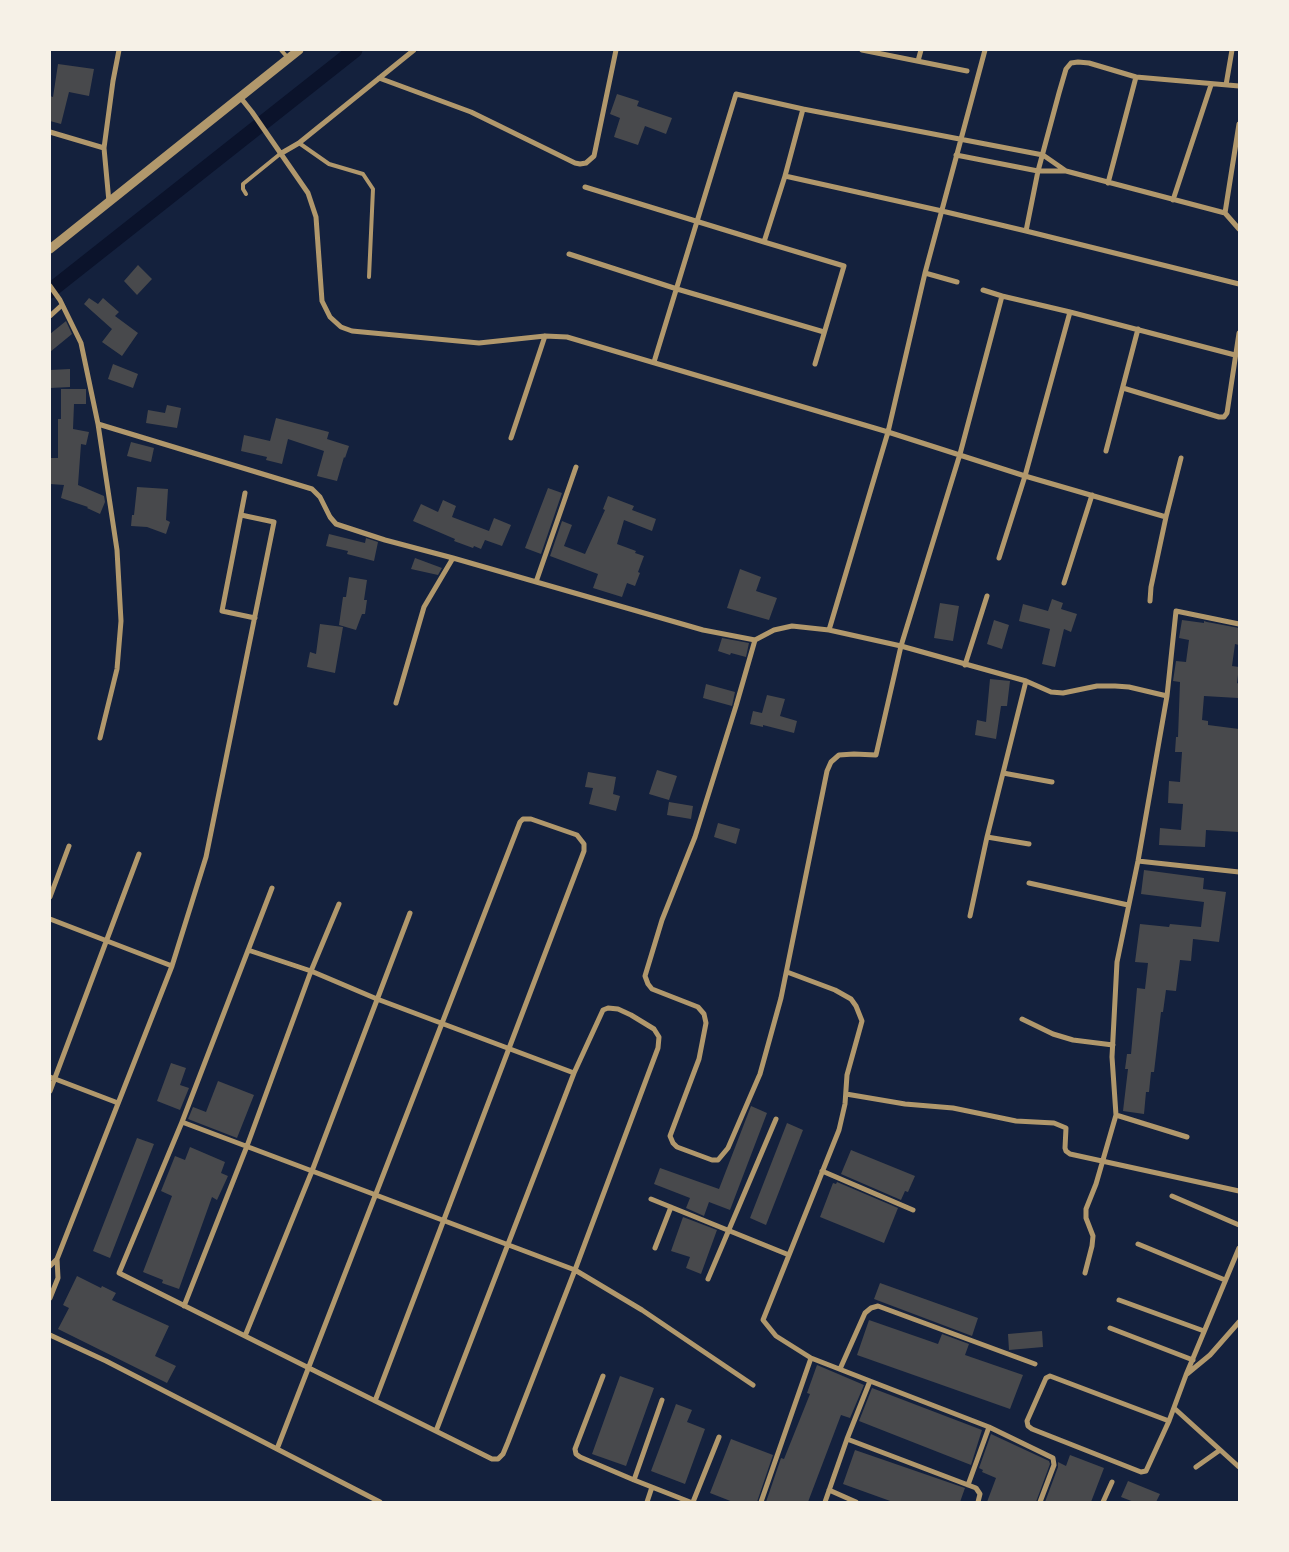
<!DOCTYPE html>
<style>
body{margin:0}
#map{position:relative;width:1289px;height:1552px;overflow:hidden;background:#14213d;font-family:"Fira Sans Condensed",sans-serif}
canvas{display:block}
.frame{position:absolute;inset:0;border:51px solid #f6f1e7;pointer-events:none}
</style>
<div id="map">
<canvas width="1289" height="1552"></canvas>
<div class="frame"></div>
</div>
<script>
const c = document.querySelector('canvas').getContext('2d');
c.lineJoin = 'round';
const shape = rows => new Path2D(rows.map(r => 'M' + r).join(''));
function strokePath(path, color, width, dash) { c.strokeStyle = color; c.lineWidth = width; c.lineCap = dash ? 'butt' : 'round'; c.setLineDash(dash || []); c.stroke(path); }
function paint(path, color) { c.fillStyle = color; c.fill(path, 'evenodd'); }
strokePath(shape([
 [50,291,355,50]
]), '#0b132b', 15);
paint(shape([
 [58,64,94,69,89,96,69,92,61,124,50,121,50,96,53,97],
 [617,94,639,101,637,106,672,118,666,134,645,126,638,145,614,137,620,118,610,114],
 [138,265,152,279,137,295,124,281],
 [89,298,98,304,103,298,119,312,115,316,138,333,122,356,102,342,112,329,84,304],
 [66,321,72,334,50,352,50,334],
 [113,364,138,374,133,388,108,379],
 [70,369,70,387,50,388,50,370],
 [61,389,86,389,86,404,74,404,73,429,89,432,86,445,81,444,78,485,104,496,105,502,100,514,87,508,88,507,61,498,64,485,50,484,50,458,58,458,58,419,61,419],
 [167,405,181,408,177,428,146,423,148,410,165,413],
 [276,418,329,432,327,439,349,446,345,458,344,457,337,481,317,476,324,451,288,439,282,464,266,460,267,457,241,451,244,435,270,441],
 [131,442,154,448,151,462,127,456],
 [137,487,168,489,166,520,170,522,166,534,147,527,131,526,132,515,134,515],
 [548,488,562,493,541,554,525,548],
 [608,496,634,506,632,510,656,519,652,531,624,520,617,544,636,551,635,553,644,556,638,572,640,573,635,586,627,583,622,597,593,588,598,574,550,556,562,521,572,525,564,546,585,554,605,510,603,509],
 [443,500,456,506,452,517,489,531,494,518,511,525,502,546,485,540,481,549,474,546,473,548,454,541,455,539,413,521,421,504,438,512],
 [329,534,365,543,366,538,378,542,374,561,347,554,348,551,326,546],
 [415,558,442,568,438,575,411,569],
 [740,569,761,577,756,591,777,598,769,620,727,608],
 [349,577,367,580,364,600,367,600,365,614,362,614,356,630,339,625,343,597,346,597],
 [1052,599,1063,603,1061,609,1077,614,1071,632,1064,629,1055,667,1042,664,1050,629,1019,621,1023,604,1048,611],
 [940,603,959,606,953,641,934,638],
 [994,620,1009,625,1002,649,987,644],
 [1182,620,1204,623,1204,621,1207,622,1239,628,1239,645,1235,644,1232,666,1239,667,1237,683,1239,684,1238,698,1204,696,1202,720,1208,721,1208,725,1239,729,1239,832,1206,830,1205,847,1159,845,1160,828,1181,830,1183,804,1168,803,1169,781,1180,782,1182,752,1175,752,1176,737,1178,737,1180,682,1173,681,1176,661,1186,662,1189,640,1179,638],
 [320,624,343,627,335,673,307,667,310,652,316,654],
 [722,638,749,643,746,657,731,653,730,655,718,651],
 [990,679,1010,681,1007,706,1001,706,996,739,975,735,977,720,986,722],
 [706,684,735,692,732,706,703,698],
 [767,695,785,699,780,716,797,721,794,733,763,725,763,727,750,724,753,711,762,713],
 [657,770,677,776,669,800,649,794],
 [588,772,616,777,613,794,620,796,616,811,589,804,593,788,585,787],
 [669,802,693,806,691,819,667,815],
 [718,823,740,829,736,844,714,837],
 [1144,870,1204,878,1203,889,1226,892,1219,942,1193,939,1191,961,1180,960,1176,991,1166,990,1163,1012,1161,1012,1154,1072,1151,1072,1149,1092,1146,1092,1144,1114,1123,1111,1128,1069,1125,1069,1127,1054,1131,1054,1137,988,1145,989,1148,963,1135,962,1140,924,1169,927,1170,924,1201,927,1204,902,1141,894],
 [171,1063,186,1068,180,1085,189,1088,180,1110,157,1101],
 [218,1081,254,1095,237,1138,188,1119,193,1107,206,1112],
 [751,1106,767,1113,730,1210,709,1202,704,1216,686,1208,690,1198,654,1184,660,1168,719,1189],
 [787,1123,803,1130,766,1225,750,1218],
 [137,1138,154,1144,110,1258,93,1251],
 [190,1147,225,1162,221,1173,228,1176,217,1200,212,1197,179,1289,162,1283,163,1280,143,1272,172,1196,161,1191,175,1156,185,1160],
 [851,1150,915,1176,908,1192,905,1191,901,1200,841,1174],
 [837,1182,898,1208,884,1243,820,1217,833,1183,836,1184],
 [683,1217,717,1230,701,1274,686,1268,690,1257,671,1251],
 [77,1276,101,1288,102,1286,116,1293,112,1300,169,1326,155,1356,176,1366,167,1383,58,1329,69,1308,63,1305],
 [880,1283,978,1318,972,1336,874,1299],
 [869,1320,938,1344,942,1334,969,1344,965,1355,1023,1375,1010,1409,857,1355],
 [1042,1331,1043,1347,1009,1350,1008,1334],
 [817,1365,864,1385,850,1418,841,1415,808,1502,766,1502,781,1458,784,1459,810,1394,807,1393],
 [620,1376,654,1388,626,1466,592,1454],
 [872,1388,982,1430,971,1465,859,1421],
 [676,1404,692,1410,687,1422,705,1429,685,1484,651,1471],
 [991,1434,1049,1461,1050,1464,1036,1502,987,1502,996,1478,982,1472,983,1470,979,1468],
 [731,1439,773,1455,757,1502,733,1502,710,1493],
 [855,1450,965,1488,960,1502,893,1502,843,1484],
 [1070,1455,1104,1468,1091,1502,1045,1502,1058,1467,1058,1462,1066,1466],
 [1128,1481,1160,1494,1156,1502,1134,1502,1121,1497]
]), '#48494c');
strokePath(shape([
 [281,50,288,58],
 [299,143,329,164,363,174,373,189,369,277],
 [246,194,243,189,243,184,280,154]
]), '#b1986c', 4);
strokePath(shape([
 [862,50,967,71],
 [918,61,921,50],
 [379,78,471,112,575,163,580,164,586,163,594,156,616,50],
 [1226,85,1232,50],
 [240,97,252,112,308,193,316,217,322,301,330,317,341,327,352,331,479,343,545,336,567,337,888,432,1025,476,1166,517,1151,587,1150,601],
 [803,109,1043,155,1066,171],
 [1239,124,1225,213,1239,229],
 [50,132,104,148],
 [280,154,299,143,414,50],
 [956,155,1038,171,1066,171,1225,213],
 [1108,183,1136,77],
 [585,187,764,242,785,176],
 [1173,200,1211,85],
 [109,202,104,148,113,81,119,50],
 [1026,231,1239,284],
 [764,242,844,266,815,364],
 [569,254,677,289,824,332],
 [925,273,957,282],
 [50,286,60,300,81,343,98,424,312,489,320,497,330,517,336,524,385,540,453,558,703,630,755,640,774,630,792,626,829,630,901,646,1026,681,1051,692,1063,693,1097,686,1115,686,1129,687,1167,696],
 [1070,312,1235,355],
 [50,316,62,305],
 [654,362,736,94,803,109,785,176,942,211,1026,231,1038,171,1059,93,1066,69,1071,63,1078,62,1089,63,1136,77,1239,86],
 [1123,388,1219,417,1224,417,1227,413,1239,333],
 [98,424,117,550,121,621,117,669,100,738],
 [511,438,545,336],
 [1106,451,1138,329],
 [245,493,222,611,255,618],
 [1166,517,1181,458],
 [999,558,1025,476,1070,312,1002,296],
 [536,582,576,467],
 [1064,583,1092,495],
 [829,630,888,432,925,273,985,50],
 [755,640,736,706,695,837,662,920,645,976,648,984,652,989,698,1007,704,1014,706,1023,699,1059,670,1136,673,1143,677,1147,712,1160,718,1160,728,1148,760,1074,781,998,827,771,831,762,839,755,854,754,876,755,901,646,960,454,1002,296,983,290],
 [965,665,987,596],
 [396,703,424,607,453,558],
 [1003,773,1052,782],
 [987,837,1029,844],
 [1138,861,1239,872],
 [1029,883,1128,905],
 [272,888,182,1122,119,1273,309,1368,492,1459,498,1459,503,1454,508,1442,575,1270,658,1048,659,1037,654,1029,631,1015,618,1009,608,1008,603,1010,574,1073,436,1431],
 [50,897,69,846],
 [970,916,987,837,1026,681],
 [50,919,172,966],
 [248,950,311,971,377,999,574,1073],
 [1022,1019,1053,1034,1073,1040,1113,1045],
 [50,1077,118,1103],
 [50,1091,139,854],
 [846,1094,905,1104,953,1108,1016,1121,1054,1123,1066,1128,1065,1148,1066,1151,1070,1154,1239,1191],
 [1116,1115,1187,1137],
 [182,1122,575,1270,642,1310,753,1385],
 [822,1171,913,1210],
 [1172,1196,1239,1225],
 [651,1199,789,1255],
 [1138,1244,1225,1280],
 [655,1248,671,1207],
 [50,1266,57,1259],
 [1085,1273,1092,1246,1093,1236,1086,1218,1086,1209,1096,1184,1116,1115,1112,1057,1117,962,1138,861,1167,696,1176,611,1239,624],
 [708,1279,776,1119],
 [50,1298,58,1278,57,1259,172,966,206,857,274,522,241,515],
 [1119,1300,1204,1331],
 [184,1306,247,1146,311,971,339,904],
 [1110,1328,1193,1360],
 [50,1335,106,1361,380,1502],
 [245,1336,312,1171,410,913],
 [811,1358,870,1381,847,1439,976,1488,980,1494,978,1502],
 [840,1369,865,1313,871,1308,878,1306,1035,1364],
 [1187,1374,1210,1355,1239,1322],
 [603,1376,575,1449,576,1454,580,1457,634,1480,690,1502],
 [870,1381,989,1427,1053,1458,1054,1465,1040,1502],
 [1174,1408,1239,1467],
 [1169,1421,1050,1376,1046,1378,1027,1421,1028,1426,1032,1429,1141,1472,1146,1471,1169,1421,1186,1375,1239,1248],
 [277,1449,520,822,523,819,531,819,577,835,584,844,584,851,375,1401],
 [1196,1467,1220,1450],
 [634,1480,662,1400],
 [968,1485,989,1427],
 [829,1490,856,1502],
 [647,1502,652,1487],
 [693,1502,719,1437],
 [761,1502,811,1358,776,1336,763,1320,839,1130,845,1104,847,1075,862,1021,856,1006,851,999,835,990,787,972],
 [825,1502,847,1439],
 [1103,1502,1112,1482]
]), '#b1986c', 5);
strokePath(shape([
 [50,249,299,50]
]), '#b1986c', 9);
</script>
